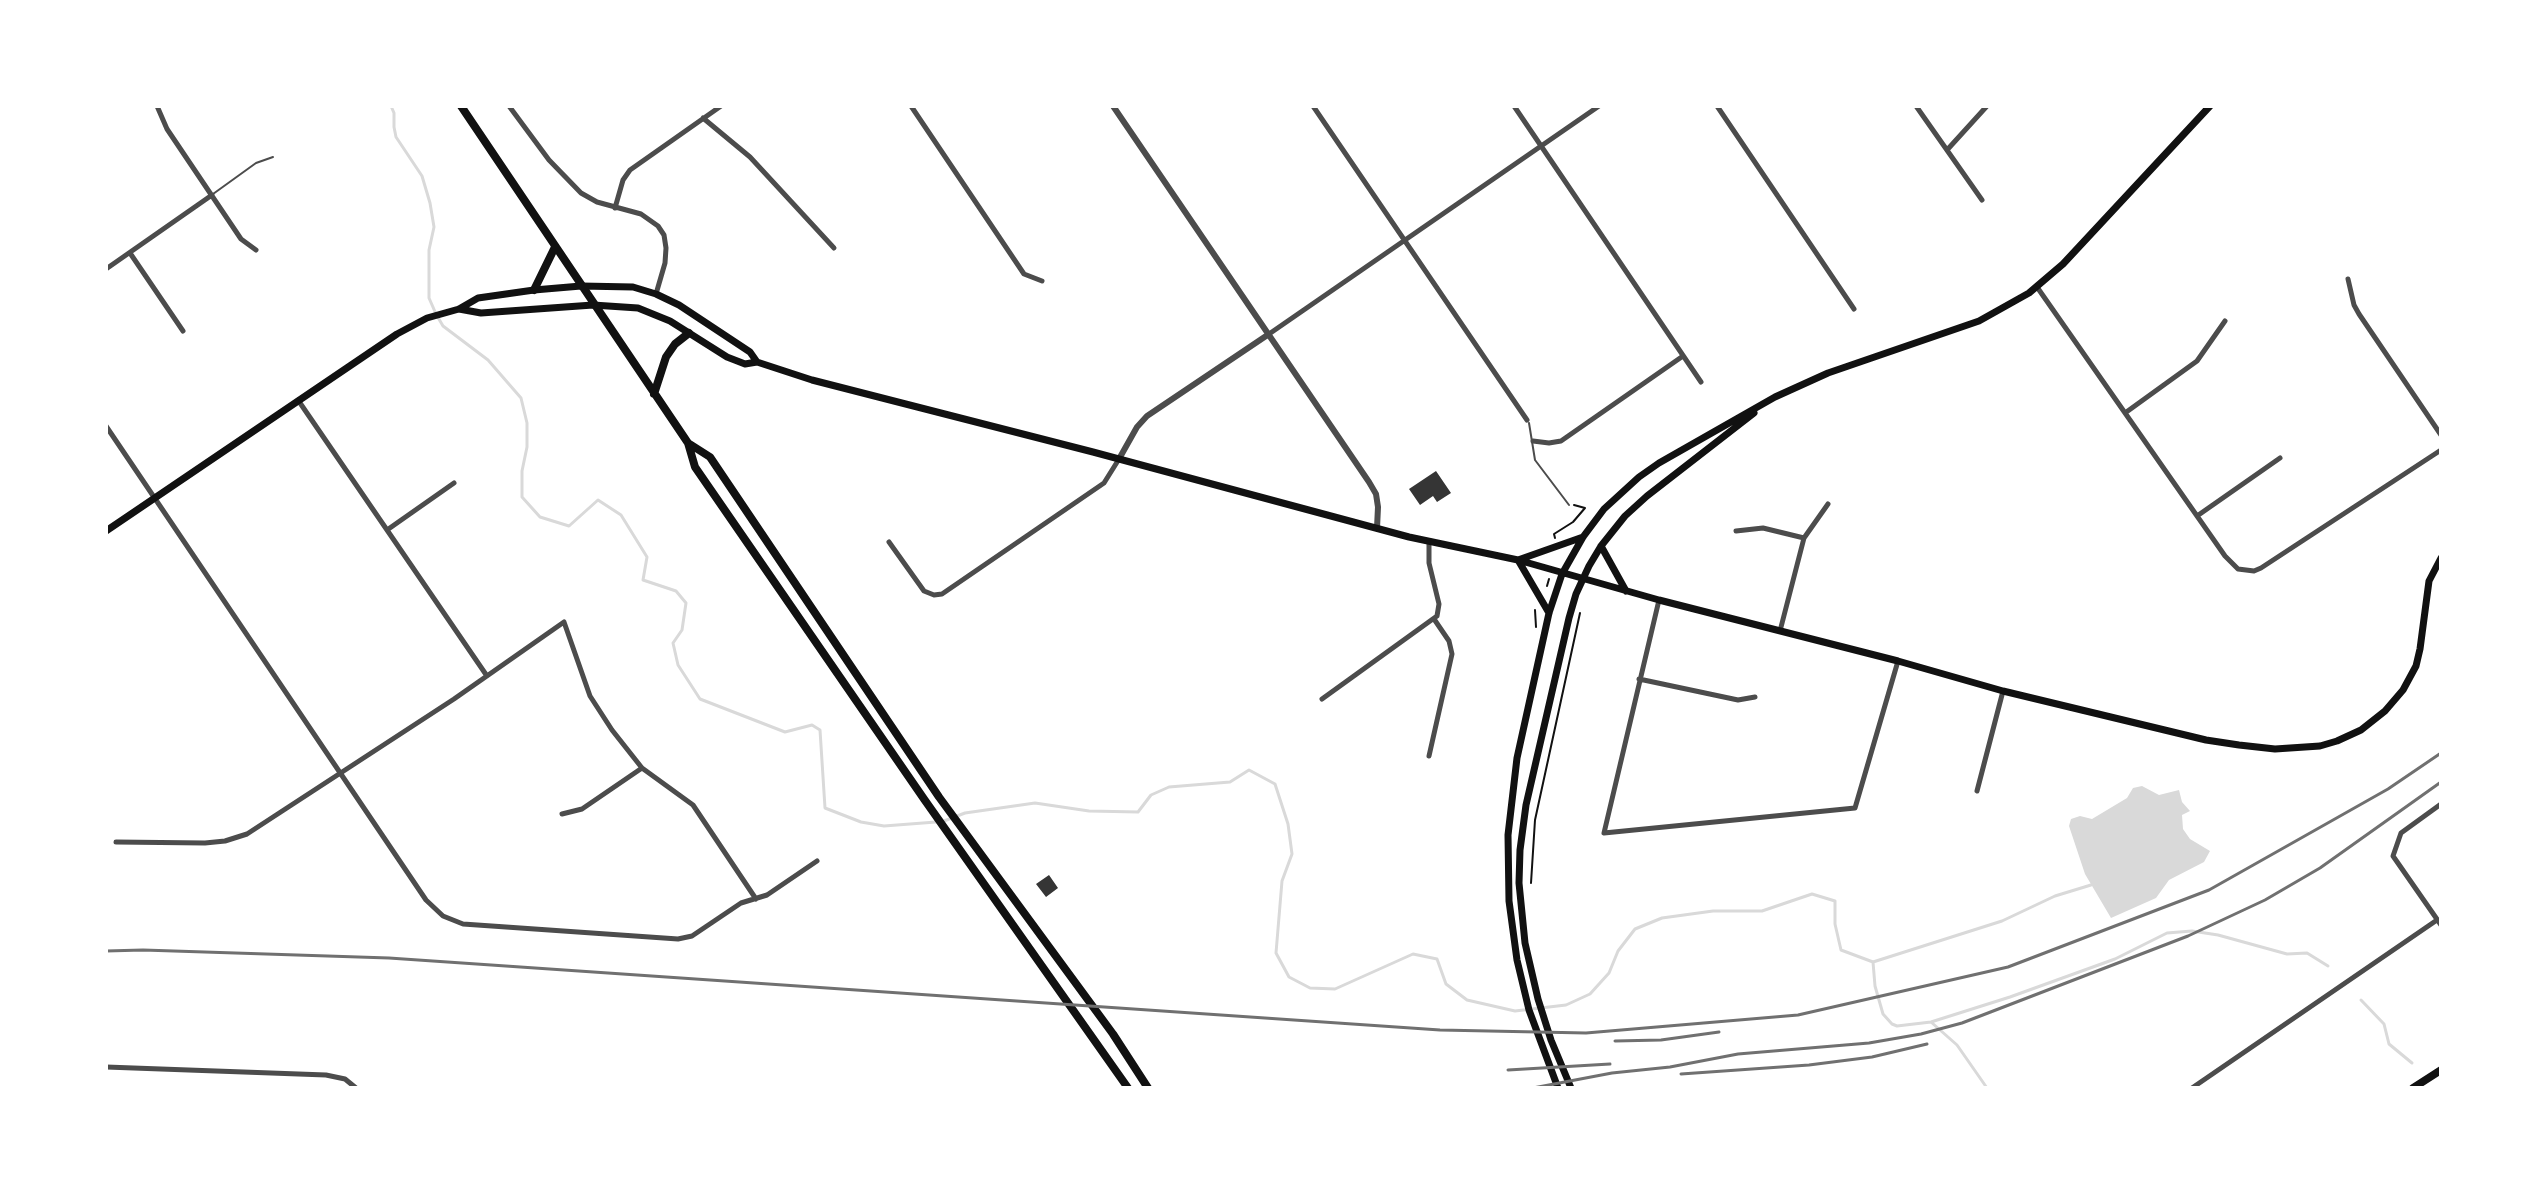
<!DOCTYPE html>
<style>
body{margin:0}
#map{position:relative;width:2547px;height:1194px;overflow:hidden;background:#fff;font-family:Mulish,sans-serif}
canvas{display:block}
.frame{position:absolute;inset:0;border:108px solid #fff;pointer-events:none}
</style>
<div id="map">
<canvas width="2547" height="1194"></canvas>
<div class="frame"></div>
</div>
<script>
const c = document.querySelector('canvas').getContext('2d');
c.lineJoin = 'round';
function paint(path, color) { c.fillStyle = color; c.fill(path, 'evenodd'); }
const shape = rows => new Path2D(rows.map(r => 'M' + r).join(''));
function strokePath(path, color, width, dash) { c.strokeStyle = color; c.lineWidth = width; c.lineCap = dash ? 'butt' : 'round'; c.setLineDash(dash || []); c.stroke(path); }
paint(shape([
 [2142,786,2159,795,2179,790,2182,802,2190,811,2182,815,2183,829,2190,839,2210,851,2204,862,2169,880,2156,898,2111,918,2085,874,2069,826,2071,819,2080,816,2092,819,2127,798,2133,788]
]), '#d9d9d9');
strokePath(shape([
 [391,106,394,113,394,127,396,137,422,176,430,203,434,227,429,250,429,298,436,314,443,326,488,360,521,398,527,423,527,447,522,471,522,497,540,517,569,526,598,500,621,515,647,557,643,580,676,591,686,603,682,630,673,643,678,665,700,699,785,732,812,725,820,730,825,808,861,822,884,826,936,822],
 [944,821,965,813,1035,803,1089,811,1138,812,1151,795,1169,787,1230,782,1249,770,1275,784,1288,824,1292,854,1282,881,1276,953,1289,977,1310,988,1335,989,1413,954,1437,959,1446,984,1467,1000,1515,1011,1566,1005,1590,994,1609,973,1618,951,1635,929,1662,918,1713,911,1762,911,1812,894,1835,901,1835,924,1841,950,1873,962],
 [1873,962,1875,986,1883,1014,1892,1024,1897,1026,1931,1022,2010,997,2115,959,2167,933,2192,931,2218,935,2287,954,2307,953,2328,966],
 [1873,962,2002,921,2055,896,2091,885],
 [2361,1000,2384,1024,2389,1044,2412,1063],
 [1931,1022,1957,1045,1987,1088]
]), '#d9d9d9', 3);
paint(shape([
 [1436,471,1451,493,1437,502,1433,496,1420,505,1409,489],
 [1049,875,1058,888,1046,897,1036,884]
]), '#353535');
strokePath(shape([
 [1555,538,1554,534,1573,522,1585,508,1574,505],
 [1547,586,1549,579],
 [1535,610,1536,627],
 [1531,883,1535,820,1580,613]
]), '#111', 2);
strokePath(shape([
 [213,194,256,163,273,157],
 [1529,423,1535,460,1569,505]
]), '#4c4c4c', 2);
strokePath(shape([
 [157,106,167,129,241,239,256,250],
 [509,106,549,160,581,193,597,202,641,214,658,226,664,235,666,248,665,263,656,294],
 [911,106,1024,274,1042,281],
 [1313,106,1527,420],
 [1514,106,1701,382],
 [1717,106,1854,309],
 [1916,106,1982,200],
 [703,118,750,157,834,248],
 [1947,150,1987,106],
 [615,208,623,180,630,170,721,106],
 [130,253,183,331],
 [106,269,212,195],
 [2348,279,2354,305,2359,314,2441,435],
 [2037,287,2225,556,2238,569,2254,571,2261,568,2441,450],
 [1269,334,1599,106],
 [298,400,487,676],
 [2125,413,2197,361,2225,321],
 [106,426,426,900,443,916,463,924,678,939,692,936,741,903,767,895,817,861],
 [1533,441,1549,443,1561,441,1683,356],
 [2197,516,2280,458],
 [387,530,454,483],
 [1736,531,1763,528,1804,538],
 [889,542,924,591,934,595,942,594,1104,483,1119,459],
 [1659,600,1604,833,1855,808,1898,661],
 [1780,631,1804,538,1828,504],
 [1639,679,1738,700,1755,697],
 [1322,699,1437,616,1439,604,1429,563,1429,541],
 [1429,756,1452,654,1449,641,1434,619],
 [1977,791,2003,691],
 [2441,804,2401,833,2393,856,2441,925],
 [562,814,582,809,642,768],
 [116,842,205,843,225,841,247,834,454,699,564,622,590,696,612,730,642,768,693,805,756,899],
 [106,1067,326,1075,345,1079,356,1088],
 [2192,1088,2437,920]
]), '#4c4c4c', 5);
strokePath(shape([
 [1113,106,1369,482,1376,494,1378,507,1377,528],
 [1119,459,1137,427,1147,416,1269,334]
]), '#4c4c4c', 6);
strokePath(shape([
 [459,309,481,313,593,305,638,308,670,321,727,357,745,364,757,362,812,380,1093,452,1409,537,1518,560,1659,600,1898,661,2003,691,2206,740,2239,745,2275,749,2320,746,2337,741,2361,730,2385,711,2403,690,2416,666,2420,649,2429,581,2441,558],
 [106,531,397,334,427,318,459,309,478,298,534,290,581,286,633,287,656,294,679,305,750,352,757,362],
 [1601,546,1626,591],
 [1518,560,1583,537],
 [1518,560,1549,613],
 [1558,1088,1529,1010,1517,960,1509,901,1508,835,1517,758,1549,613,1562,574,1583,537,1604,509,1639,477,1659,463,1775,397,1828,373,1979,321,2029,293,2063,264,2210,106],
 [1571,1088,1551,1040,1538,999,1525,943,1519,883,1520,850,1526,805,1569,618,1576,594,1589,566,1601,546,1625,516,1647,496,1754,413]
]), '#111', 7);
strokePath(shape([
 [461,106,688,443,695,467,924,799,1128,1088],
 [534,290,555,247],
 [654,394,666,357,675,344,689,333],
 [688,443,710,457,939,797,1113,1034,1148,1088],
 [2413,1088,2441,1070]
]), '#111', 8);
strokePath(shape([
 [106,951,143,950,389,958,1440,1030,1586,1033,1798,1015,2008,967,2209,890,2388,789,2441,753],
 [1615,1041,1661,1040,1719,1032],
 [1508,1070,1610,1064],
 [1681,1074,1809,1065,1872,1057,1927,1044],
 [1533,1088,1612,1073,1670,1067,1738,1054,1869,1043,1921,1034,1962,1023,2188,936,2265,900,2320,868,2441,782]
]), '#707070', 3);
</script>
